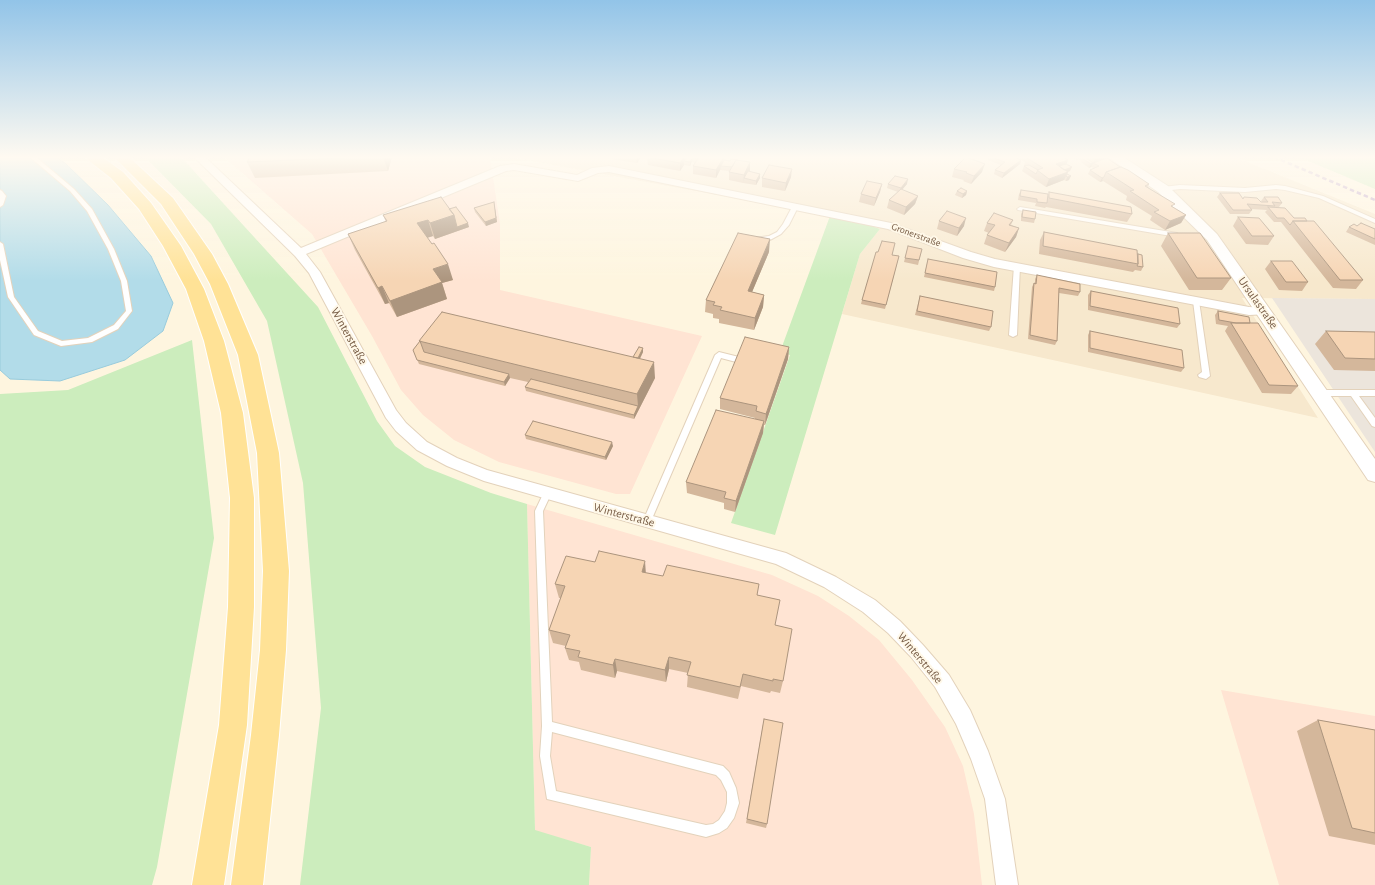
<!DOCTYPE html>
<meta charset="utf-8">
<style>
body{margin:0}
canvas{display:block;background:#fef5df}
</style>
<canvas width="1375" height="885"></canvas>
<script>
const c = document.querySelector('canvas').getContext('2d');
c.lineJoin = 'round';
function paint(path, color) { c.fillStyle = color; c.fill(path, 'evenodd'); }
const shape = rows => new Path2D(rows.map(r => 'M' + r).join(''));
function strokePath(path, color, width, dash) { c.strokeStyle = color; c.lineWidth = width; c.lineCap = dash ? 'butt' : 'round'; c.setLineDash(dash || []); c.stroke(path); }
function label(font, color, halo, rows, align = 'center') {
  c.font = font + ' "Alegreya Sans",sans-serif'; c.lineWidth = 4; c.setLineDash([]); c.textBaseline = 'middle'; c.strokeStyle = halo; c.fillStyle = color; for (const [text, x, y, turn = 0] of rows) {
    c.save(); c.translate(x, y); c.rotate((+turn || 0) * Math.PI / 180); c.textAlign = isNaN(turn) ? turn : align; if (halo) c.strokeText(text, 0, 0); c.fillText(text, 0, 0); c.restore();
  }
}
paint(shape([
 [511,157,1235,157,1375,214,1375,299,1242,298,1318,418,842,314,860,254,880,229,858,221]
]), '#f7e8cd');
paint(shape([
 [224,157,490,157,500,224,500,290,702,336,630,494,616,494,499,462,454,440,423,415,401,390,372,336,312,234],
 [527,504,772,575,818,596,849,616,879,640,912,680,945,727,963,766,974,814,982,885,589,885,591,847,535,831],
 [1221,690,1375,716,1375,885,1279,885]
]), '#ffe4d3');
paint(shape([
 [1272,298,1375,299,1375,452]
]), '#ece5dc');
paint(shape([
 [145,157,181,157,318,307,377,421,395,446,425,467,491,493,527,504,535,830,591,847,589,885,300,885,321,708,303,483,267,321,211,224],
 [1299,157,1375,157,1375,189],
 [830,216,858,221,880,229,860,254,775,535,731,523,790,355,780,352],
 [192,340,214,538,157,867,152,885,0,885,0,394,68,390]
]), '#ccedbd');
const water = shape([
 [0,157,56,157,65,163,108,205,151,256,173,303,163,331,125,360,60,381,10,379,0,370,0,157]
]);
paint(water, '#b2dce9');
strokePath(water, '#98cbdc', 1);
const service = shape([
 [30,157,36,157,74,189,92,209,114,249,127,281,132,311,118,329,92,342,61,346,34,335,8,297,0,260,0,242,3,244,14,297,38,331,62,341,88,338,114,325,126,311,121,281,108,249,87,211,70,191,30,157],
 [1180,185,1245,188,1276,185,1285,186,1323,196,1375,219,1375,223,1319,198,1285,190,1276,189,1245,192,1180,189,1163,191,1160,189,1163,187,1180,185],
 [0,190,2,191,6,196,3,205,0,207,0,190],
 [795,205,798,207,789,225,781,234,770,240,754,240,754,238,769,236,777,232,783,224,792,207,795,205],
 [1020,207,1177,233,1180,235,1177,237,1018,210,1017,209,1020,207],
 [1017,264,1020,266,1017,335,1013,337,1009,335,1014,266,1017,264],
 [1194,299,1198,299,1199,301,1210,376,1206,379,1199,377,1198,375,1202,372,1193,301,1194,299],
 [719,352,739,357,740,359,736,362,721,358,651,521,650,524,647,525,644,524,643,521,715,355,719,352],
 [1320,390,1375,390,1375,396,1359,396,1375,418,1375,427,1372,426,1351,396,1320,396,1316,393,1320,390],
 [547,491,550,492,551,494,543,511,552,722,723,766,729,772,736,788,739,803,734,818,727,828,719,833,706,837,547,799,540,756,542,726,535,511,544,492,547,491],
 [552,732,716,775,721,780,727,792,727,803,725,811,719,820,713,824,706,825,556,791,550,756,552,732]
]);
const minor = shape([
 [194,157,205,157,301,248,500,166,514,164,577,175,592,168,609,166,891,223,971,252,995,259,1249,307,1268,308,1269,311,1268,314,1249,315,994,267,963,258,888,229,609,172,598,173,578,181,514,170,506,171,306,254,320,272,396,410,406,423,427,442,457,458,487,470,786,553,836,577,875,600,900,621,923,645,949,675,970,710,988,751,1005,799,1018,885,996,885,985,799,971,759,956,724,935,687,911,657,888,633,863,612,824,587,776,564,484,481,447,466,417,450,396,431,386,418,309,273,295,256,194,157]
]);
const tertiary = shape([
 [1108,157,1123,157,1168,186,1217,234,1375,459,1375,482,1368,480,1207,240,1158,192,1108,157]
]);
const primary = shape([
 [86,157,102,157,123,172,151,203,181,246,204,289,224,341,243,413,254,498,254,607,247,725,224,885,192,885,219,725,228,607,230,498,221,413,204,341,186,289,163,246,139,209,111,178,88,160,86,157],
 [114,157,129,157,173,198,212,254,228,284,258,355,279,453,289,571,286,650,279,735,263,885,231,885,251,735,260,650,263,571,257,453,238,355,210,284,194,254,161,204,114,157]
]);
strokePath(service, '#e3d2bb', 2);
strokePath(minor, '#e3d2bb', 2);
strokePath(tertiary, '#e3d2bb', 2);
strokePath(primary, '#fff', 2);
paint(service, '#fff');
paint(minor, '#fff');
paint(tertiary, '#fff');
paint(primary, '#ffe296');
strokePath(shape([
 [1274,157,1375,200]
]), '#b99ec8', 2.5, [4.5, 3]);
paint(shape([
 [250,157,392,157,388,171,255,178,247,162],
 [611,157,641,157,637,163,612,159],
 [646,157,693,157,723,161,738,160,750,162,749,172,760,174,760,178,756,185,743,183,729,180,729,172,730,171,720,170,716,178,693,174,693,166,695,163,692,162,692,161,690,166,684,165,680,171,648,165,647,158,646,158],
 [989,157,1014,157,1017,158,1018,157,1063,157,1068,160,1066,164,1070,171,1068,172,1067,174,1069,180,1066,181,1064,180,1046,187,1022,171,1024,166,1025,162,1021,160,1020,164,1002,178,994,174,995,170,1001,165,988,160],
 [1073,157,1108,157,1107,158,1120,167,1149,184,1148,187,1173,207,1186,215,1181,223,1165,230,1150,220,1152,216,1126,200,1127,196,1103,181,1100,182,1088,174,1090,170,1094,168,1091,167,1089,168,1081,162,1082,161,1079,159,1077,160],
 [954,169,982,172,971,184,963,181,964,180,952,177],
 [791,177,785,191,762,187,762,178],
 [882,184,880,192,874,206,859,202,861,194],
 [888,184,907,184,902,190,918,196,915,204,904,215,887,208,889,200,898,192,887,188],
 [1021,190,1048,196,1049,192,1132,214,1127,222,1046,207,1045,208,1035,206,1036,203,1018,200,1019,194],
 [957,191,967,191,966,195,962,198,955,195],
 [1220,193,1243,199,1261,202,1262,202,1261,201,1264,197,1282,203,1279,207,1275,207,1274,208,1294,218,1363,280,1356,289,1333,288,1281,222,1274,222,1265,212,1267,210,1251,209,1252,210,1249,214,1230,214,1217,197],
 [494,202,497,222,486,226,475,212,474,208],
 [449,209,469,227,435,239,433,236,427,238,453,280,442,283,447,299,397,317,389,303,385,304,355,250,348,234,386,222,383,215],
 [1023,210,1035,219,1034,223,1021,221,1021,214],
 [1238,217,1274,236,1268,245,1246,244,1233,226],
 [1013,220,1011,225,1019,228,1016,237,1005,252,984,244,987,235,989,233,984,231,987,223],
 [939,221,964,226,957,236,937,229],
 [1357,226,1375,229,1375,245,1346,232,1349,227],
 [1044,232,1138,254,1143,267,1141,271,1135,270,1133,272,1039,254,1040,240],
 [1168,233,1231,278,1222,290,1189,290,1161,246],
 [908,246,922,249,918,265,904,262],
 [769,252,752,292,764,295,763,307,754,330,719,323,719,319,713,318,713,314,705,312,706,300],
 [892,255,899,256,885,309,861,304,862,300],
 [928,259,995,287,994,291,924,277],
 [1271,261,1308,282,1302,291,1279,290,1265,269],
 [1037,275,1080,292,1078,296,1059,293,1057,341,1055,345,1028,339,1032,287,1034,283,1035,283,1035,279],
 [1091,291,1180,324,1177,328,1088,310,1088,295],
 [920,296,991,327,989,331,915,315],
 [1218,311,1250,323,1298,386,1291,394,1262,393,1225,331,1228,326,1216,324,1215,315],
 [1090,331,1184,368,1181,372,1088,352,1088,335],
 [1326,331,1375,332,1375,371,1334,370,1315,344],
 [419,341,633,357,643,348,643,352,640,359,655,378,634,419,526,391,525,387,528,382,510,378,505,386,419,364,413,350,420,341],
 [789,347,788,359,765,425,764,425,763,433,735,512,724,509,724,503,687,493,686,482,755,419,755,418,720,409,720,398],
 [525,435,613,446,606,460,526,439],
 [646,573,758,595,775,625,783,681,780,693,771,691,770,693,741,686,738,699,687,687,688,673,669,669,666,682,617,671,615,678,581,670,579,662,569,660,565,648,566,646,553,643,549,630,561,598,559,598,555,584],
 [1318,720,1375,730,1375,845,1329,836,1297,731],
 [763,724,767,824,766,828,746,823]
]), '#d4b79b');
paint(shape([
 [383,157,392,157,388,171],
 [636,157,641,157,637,163],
 [684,157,687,157,684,161,684,165,680,171,680,163],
 [693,157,692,161,690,166,690,162],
 [724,157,723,165,721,166,720,170,716,178,716,170],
 [1101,157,1108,157,1106,162,1093,163,1091,167,1089,168,1091,164,1093,163,1095,159],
 [1021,160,1020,164,1002,178,1004,173],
 [1068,160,1065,168,1059,166,1056,164],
 [750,162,750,171,745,179,744,178,743,183,744,175],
 [985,164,982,172,971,184,974,176],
 [1072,167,1070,171,1062,174,1064,170],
 [792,169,791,177,785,191,786,183],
 [1068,172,1064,180,1046,187,1049,179],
 [760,174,760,178,756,185,756,181],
 [1071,176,1069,180,1066,181,1067,177],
 [1104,177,1102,180,1103,181,1100,182,1102,178],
 [908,179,907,184,900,192,901,188],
 [882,184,880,192,874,206,876,198],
 [967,191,966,195,962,198,963,194],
 [918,196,915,204,904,215,906,207],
 [494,202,497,222,486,226,485,222],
 [454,215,468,223,469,227,435,239,430,223],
 [1186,215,1181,223,1165,230,1170,221],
 [966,218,964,226,957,236,959,228],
 [428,220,433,236,423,239,417,223],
 [1019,228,1016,237,1005,252,1009,243],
 [770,239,769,252,747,304,748,291],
 [448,264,453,280,442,283,447,299,397,317,390,301,433,269],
 [382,286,389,303,385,304,378,288],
 [764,295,763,307,754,330,755,318],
 [789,347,788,359,765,425,766,414],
 [643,348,643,352,634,370,634,366],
 [654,362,655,378,634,419,634,415,638,406,637,394],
 [509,374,510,378,505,386,504,382],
 [764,421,763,433,735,512,736,501],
 [612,442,613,446,606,460,605,457],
 [645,561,646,575,642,572],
 [669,657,669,669,666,682,665,670],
 [615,659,617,671,615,678,613,665]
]), '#ac957e');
const building = shape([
 [250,157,362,157,247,162,250,157],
 [647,157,684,157,680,163,647,157],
 [687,157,693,157,690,162,684,161,687,157],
 [693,157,699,157,697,159,692,158,693,157],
 [699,157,724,157,716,170,693,166,699,157],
 [966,157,985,164,974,176,966,173,967,172,954,169,966,157],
 [991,157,1014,157,1021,160,1004,173,995,170,1005,162,991,157],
 [1028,157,1063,157,1068,160,1056,164,1068,172,1049,179,1037,170,1043,168,1027,158,1028,157],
 [1085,157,1093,163,1091,164,1082,158,1085,157],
 [1092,157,1101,157,1095,159,1092,157],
 [1107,158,1120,167,1106,172,1104,177,1102,178,1090,170,1099,166,1093,163,1107,158],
 [731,159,738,160,736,160,732,167,721,166,724,160,730,161,731,159],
 [736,160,750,162,744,175,729,172,736,160],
 [1066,164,1072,167,1064,170,1059,166,1066,164],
 [769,165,792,169,786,183,762,178,769,165],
 [1029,165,1038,170,1036,174,1024,166,1029,165],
 [1121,167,1128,170,1149,184,1145,186,1175,204,1171,206,1186,215,1170,221,1154,212,1159,210,1130,191,1134,190,1106,172,1121,167],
 [748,171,760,174,756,181,744,178,748,171],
 [1067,174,1071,176,1067,177,1066,176,1067,174],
 [895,176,908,179,901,188,888,184,895,176],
 [867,181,882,184,876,198,861,194,867,181],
 [961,188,967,191,963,194,957,191,961,188],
 [901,189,918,196,906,207,889,200,901,189],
 [1021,190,1048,194,1047,203,1037,202,1037,199,1020,196,1021,190],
 [1049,192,1131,207,1132,214,1049,198,1049,192],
 [1220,193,1239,193,1243,199,1244,197,1257,198,1261,202,1268,202,1264,197,1278,197,1282,203,1272,202,1275,206,1247,204,1252,210,1233,210,1220,193],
 [441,197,454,215,430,223,428,220,417,223,432,244,434,243,448,264,433,269,442,282,390,301,382,286,378,288,348,234,387,221,383,215,441,197],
 [494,202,496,218,485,222,474,208,494,202],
 [456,207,468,223,457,227,454,215,449,209,456,207],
 [1268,207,1285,208,1294,218,1305,218,1307,221,1293,221,1290,225,1284,218,1277,218,1268,207],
 [1023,210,1036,212,1035,219,1022,217,1023,210],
 [947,211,966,218,959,228,939,221,947,211],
 [994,213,1013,220,1009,225,1019,228,1009,243,987,235,995,225,987,223,994,213],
 [1238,217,1259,218,1274,236,1252,236,1238,217],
 [1293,221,1314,221,1363,280,1340,280,1293,221],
 [1361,223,1375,229,1375,239,1349,227,1354,224,1357,226,1361,223],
 [1044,232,1137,250,1138,264,1043,246,1044,232],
 [738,233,770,239,748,291,764,295,755,318,720,310,722,307,713,305,715,302,706,300,738,233],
 [1168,233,1200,233,1231,278,1197,278,1168,233],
 [882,241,895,243,892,255,899,256,886,305,862,300,876,252,878,252,882,241],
 [908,246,922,249,919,260,905,258,908,246],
 [1138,254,1142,255,1143,267,1137,266,1138,264,1138,254],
 [928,259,997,272,995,287,925,273,928,259],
 [1271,261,1292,261,1308,282,1286,282,1271,261],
 [1037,275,1080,284,1080,292,1059,288,1057,341,1030,335,1034,283,1036,284,1037,275],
 [1091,291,1178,308,1180,324,1090,306,1091,291],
 [920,296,993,311,991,327,917,311,920,296],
 [1218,311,1249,317,1250,323,1236,323,1219,320,1218,311],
 [442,312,654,362,637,394,419,341,442,312],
 [1231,323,1258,323,1298,386,1269,385,1231,323],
 [1090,331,1182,350,1184,368,1090,348,1090,331],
 [1326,331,1375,332,1375,359,1345,358,1326,331],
 [745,337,789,347,766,414,756,411,757,406,720,398,745,337],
 [420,341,424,352,509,374,504,382,417,360,413,350,420,341],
 [639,347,643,348,638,358,633,357,639,347],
 [531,379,638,406,634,415,525,387,531,379],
 [716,410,764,421,736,501,724,498,726,492,686,482,716,410],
 [533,421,612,442,605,457,525,435,533,421],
 [599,551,645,561,642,572,663,576,667,565,759,584,757,595,780,600,775,625,792,629,783,681,773,679,773,681,743,674,740,687,687,675,691,662,669,657,665,670,615,659,613,665,578,657,580,651,565,648,570,635,549,630,565,586,555,584,566,556,595,562,599,551],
 [764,719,783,723,767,824,747,819,764,719],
 [1318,720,1375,730,1375,833,1352,828,1318,720]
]);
paint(building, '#f6d5b4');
strokePath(building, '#ac957e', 1);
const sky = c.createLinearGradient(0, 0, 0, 281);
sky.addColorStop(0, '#92c4e8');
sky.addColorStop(0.56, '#fffaf1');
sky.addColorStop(1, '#fffaf100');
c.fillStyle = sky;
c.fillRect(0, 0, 1375, 281);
label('10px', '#775c45', '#fff8e8', [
 ["Gronerstraße",916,235,20]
]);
label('12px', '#775c45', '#fff8e8', [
 ["Ursulastraße",1258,303,55],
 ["Winterstraße",349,336,61],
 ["Winterstraße",624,515,15],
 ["Winterstraße",920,658,50]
]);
</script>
